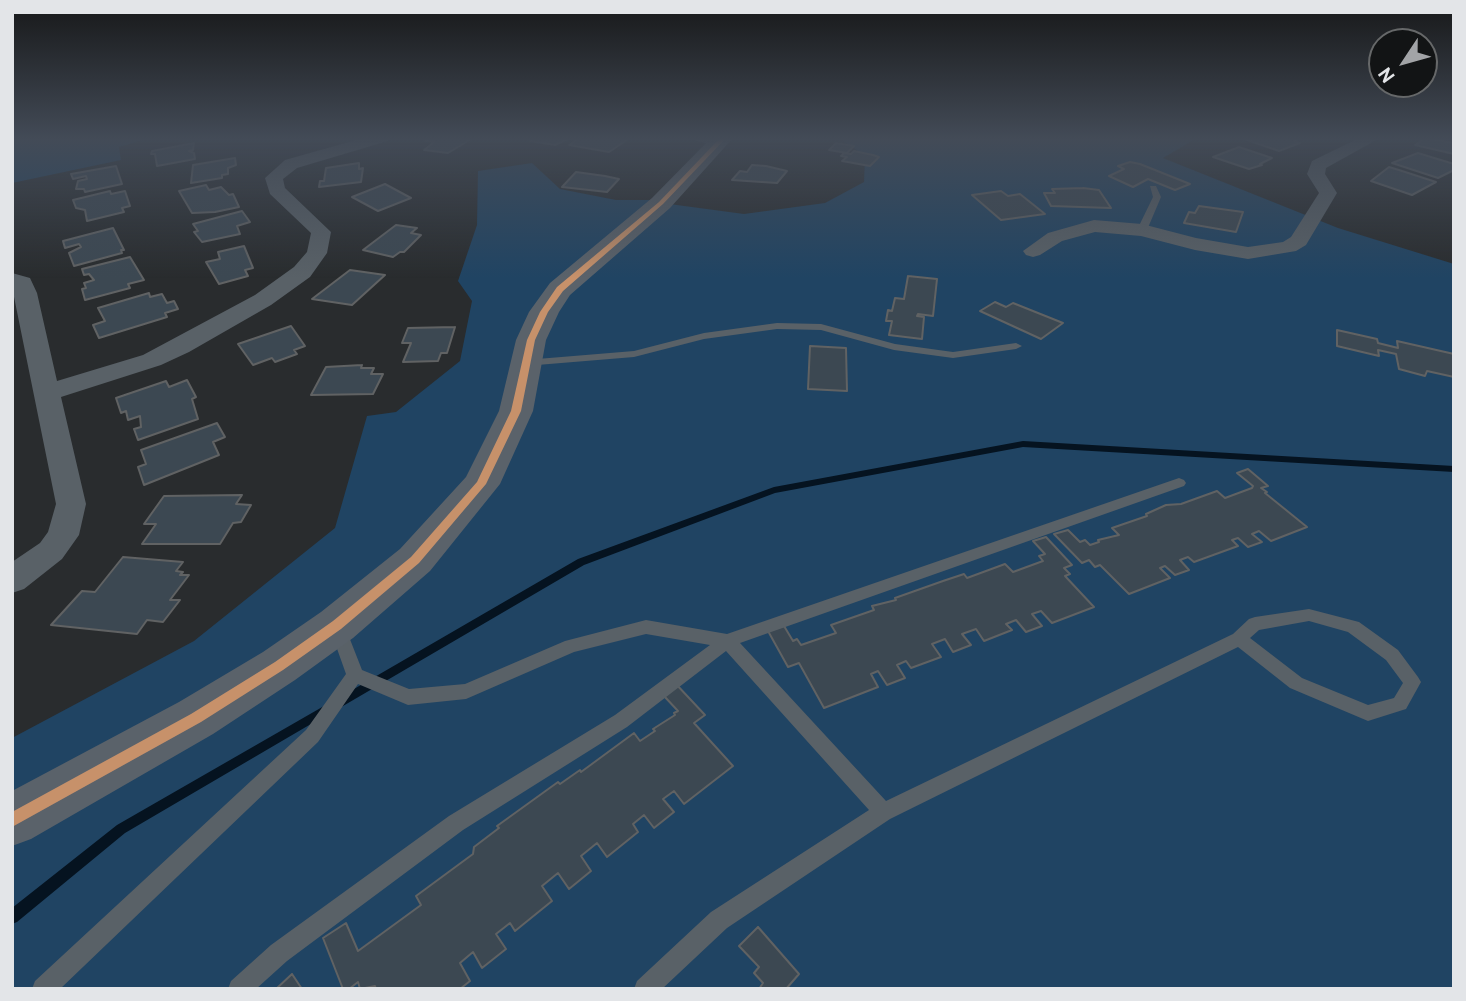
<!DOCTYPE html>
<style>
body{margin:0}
#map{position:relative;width:1466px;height:1001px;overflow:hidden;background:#292c2e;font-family:Overpass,sans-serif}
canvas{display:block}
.frame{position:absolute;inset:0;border:14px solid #e3e5e8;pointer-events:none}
.north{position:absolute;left:1368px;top:28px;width:70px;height:70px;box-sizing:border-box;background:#121415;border:2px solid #666869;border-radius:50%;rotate:234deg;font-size:19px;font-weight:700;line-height:28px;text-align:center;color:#e3e5e8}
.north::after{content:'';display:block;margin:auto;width:24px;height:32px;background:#a2a4a7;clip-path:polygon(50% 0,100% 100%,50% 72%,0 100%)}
</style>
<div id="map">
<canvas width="1466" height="1001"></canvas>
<div class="frame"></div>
<div class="north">N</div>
</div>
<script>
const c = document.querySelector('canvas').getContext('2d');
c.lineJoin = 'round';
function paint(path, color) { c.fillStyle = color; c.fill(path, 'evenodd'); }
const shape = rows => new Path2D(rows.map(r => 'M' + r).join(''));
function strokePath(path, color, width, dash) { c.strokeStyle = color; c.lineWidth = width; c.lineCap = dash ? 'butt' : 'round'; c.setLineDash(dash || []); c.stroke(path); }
paint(shape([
 [12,138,150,138,119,147,121,160,12,183],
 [844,138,1197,138,1163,158,1338,228,1454,264,1454,989,12,989,12,738,194,641,335,528,367,416,396,412,460,361,472,301,458,281,477,225,478,171,532,163,560,189,616,200,663,200,662,203,744,214,825,203,864,182,865,156,843,141]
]), '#204463');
paint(shape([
 [1023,441,1454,466,1454,472,1023,447,775,493,584,565,343,706,339,708,335,706,334,703,335,700,578,559,774,487,1023,441],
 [324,706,328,708,330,711,328,714,125,833,17,922,12,924,12,908,117,825,324,706]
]), '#051320');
const building = shape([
 [430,138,473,138,448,153,424,150,434,142,425,141,430,138],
 [535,138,570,138,555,145,530,141,535,138],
 [579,138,620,138,627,140,609,152,569,145,579,138],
 [1241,138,1297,138,1299,139,1294,141,1300,143,1279,151,1241,138],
 [1425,138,1454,143,1454,154,1415,145,1425,138],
 [194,143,193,150,189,151,194,153,195,159,157,166,155,154,151,154,152,151,194,143],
 [836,143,854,146,847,153,829,150,836,143],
 [1239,147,1272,158,1260,164,1262,165,1249,169,1213,157,1239,147],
 [854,151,873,155,879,157,870,166,842,161,847,157,841,156,844,153,851,154,854,151],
 [1418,153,1454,164,1454,170,1438,178,1392,163,1418,153],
 [235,158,236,165,228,168,228,174,222,175,222,178,191,183,193,165,235,158],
 [1130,162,1140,164,1190,184,1175,190,1148,179,1133,187,1109,176,1124,169,1118,166,1130,162],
 [359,163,359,169,363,168,361,182,319,187,320,181,324,181,326,168,359,163],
 [752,165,766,166,787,171,777,183,732,180,740,171,747,172,752,165],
 [116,166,122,184,85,192,84,189,76,189,78,181,87,179,86,176,73,179,71,174,116,166],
 [1389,167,1399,170,1436,182,1412,195,1371,181,1389,167],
 [576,172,605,176,619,179,607,192,562,187,576,172],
 [385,184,411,198,378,211,352,197,385,184],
 [206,185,209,190,221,187,229,195,233,194,239,207,215,212,192,213,179,191,206,185],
 [1083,188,1099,190,1111,208,1051,206,1044,193,1055,193,1052,189,1083,188],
 [110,191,111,194,125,191,130,206,122,208,124,212,87,221,85,210,76,208,73,200,110,191],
 [1001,191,1008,196,1020,194,1045,214,1001,220,972,195,1001,191],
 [1199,206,1243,212,1236,232,1184,223,1189,212,1195,213,1199,206],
 [242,211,250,222,237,226,240,234,202,242,194,232,198,231,193,224,242,211],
 [396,225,417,228,411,233,421,235,404,252,400,252,393,257,363,250,396,225],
 [113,228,124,250,121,250,122,253,74,266,69,253,81,247,79,244,65,248,63,241,113,228],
 [244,246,253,268,245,270,248,276,219,284,206,262,220,259,218,252,244,246],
 [130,257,144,280,128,284,130,288,85,300,82,289,86,288,84,283,94,280,89,274,84,275,82,269,130,257],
 [350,270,385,275,352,305,312,299,350,270],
 [908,276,937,279,933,316,918,314,917,316,924,317,922,339,889,335,892,321,886,321,888,310,892,311,895,298,904,299,908,276],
 [149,293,150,297,162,294,167,303,174,301,178,309,165,313,167,317,99,338,93,325,105,321,98,308,149,293],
 [995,302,1006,307,1013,303,1063,323,1041,339,980,311,995,302],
 [291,326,305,346,294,350,297,354,275,362,272,358,253,365,238,344,291,326],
 [455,327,447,353,441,353,438,361,403,362,411,343,402,343,408,328,455,327],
 [1337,330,1377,339,1378,343,1398,348,1397,341,1454,354,1454,377,1427,371,1425,376,1399,369,1396,354,1378,350,1379,356,1337,346,1337,330],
 [810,346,846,348,847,391,808,389,810,346],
 [362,365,361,368,374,368,371,374,383,374,373,394,311,395,326,367,362,365],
 [187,380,196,397,192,399,198,419,138,440,134,429,141,427,140,416,128,420,126,411,121,413,116,398,166,381,169,387,187,380],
 [217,423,225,437,213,442,219,455,144,485,138,467,146,464,141,450,217,423],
 [1248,469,1268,486,1261,488,1267,492,1265,493,1307,527,1271,541,1259,531,1252,534,1262,542,1248,547,1238,538,1232,540,1238,546,1194,562,1188,557,1180,560,1189,570,1175,575,1165,566,1160,568,1170,578,1129,594,1100,565,1095,567,1089,560,1082,563,1054,534,1068,530,1080,542,1085,540,1090,545,1099,542,1098,540,1119,535,1112,528,1147,516,1146,514,1166,505,1181,504,1217,491,1225,498,1252,488,1253,486,1237,473,1248,469],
 [242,495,236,504,251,505,241,522,233,523,220,544,142,544,156,524,144,524,164,496,242,495],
 [1046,537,1072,565,1064,568,1070,574,1065,576,1094,607,1052,623,1041,611,1032,614,1042,626,1026,632,1016,620,1006,624,1012,630,984,641,976,629,962,634,971,645,953,652,945,639,932,644,941,657,911,668,906,661,897,665,905,678,887,685,878,671,871,674,878,687,824,708,799,663,788,667,768,631,784,626,793,641,797,639,801,645,836,633,831,625,874,610,872,606,896,600,895,598,943,581,964,574,967,578,1005,564,1013,572,1043,561,1039,556,1045,554,1033,541,1046,537],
 [123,557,183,562,176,571,183,572,180,575,189,575,170,600,180,600,163,622,147,620,137,634,51,625,82,591,95,592,123,557],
 [675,683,705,715,694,723,733,766,684,804,674,791,663,799,674,812,654,828,644,815,633,824,638,832,607,857,597,843,581,856,591,871,569,889,558,873,542,886,552,901,515,931,510,923,496,934,506,949,482,968,473,952,460,963,470,981,460,989,376,989,375,986,360,989,358,982,349,989,343,989,323,938,346,923,358,951,421,905,416,896,473,854,474,847,499,828,497,826,558,782,560,784,580,770,581,772,634,733,640,741,655,731,653,729,675,715,674,713,678,711,664,696,675,683],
 [758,927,799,974,786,989,759,989,763,983,754,973,759,967,739,946,758,927],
 [292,974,302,989,276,989,292,974]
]);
paint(building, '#3c4852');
strokePath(building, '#606263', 2);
paint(shape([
 [1150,186,1156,186,1161,197,1147,230,1142,233,1137,230,1153,197,1150,186],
 [777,323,821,324,895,344,953,352,1016,343,1022,346,1016,349,953,358,894,350,821,330,777,329,704,339,634,357,525,366,519,363,525,360,634,351,704,333,777,323],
 [1179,478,1184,480,1186,483,1184,486,740,643,886,801,1233,634,1249,619,1255,617,1309,609,1359,622,1398,650,1418,677,1421,682,1406,709,1368,721,1290,688,1238,647,890,819,727,928,662,989,634,989,637,981,711,912,869,810,726,651,627,727,463,830,287,961,256,989,228,989,231,981,271,945,449,816,615,715,710,645,646,634,574,652,466,699,408,705,358,684,318,742,60,989,32,989,35,981,306,730,346,674,330,629,332,624,338,622,344,624,362,670,409,689,465,684,565,641,646,620,727,634,1179,478],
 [1309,621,1348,632,1386,660,1403,683,1394,698,1368,705,1302,678,1250,638,1259,630,1309,621]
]), '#596167');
paint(shape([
 [363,138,390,138,388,141,297,168,283,179,285,188,331,232,327,253,310,277,271,305,189,352,161,365,61,397,86,504,79,535,62,559,24,589,12,593,12,562,40,543,48,532,56,504,12,287,12,273,30,278,37,293,57,381,143,355,255,295,294,267,307,252,311,233,270,194,265,178,285,160,363,138],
 [694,138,725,138,729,142,721,147,696,141,694,138],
 [1359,138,1380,138,1326,168,1325,174,1337,193,1306,245,1296,251,1248,259,1195,250,1141,236,1095,232,1062,241,1040,255,1033,257,1026,255,1023,251,1048,233,1094,220,1142,224,1196,238,1248,247,1283,242,1291,237,1319,193,1307,174,1312,161,1359,138]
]), '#596167');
paint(shape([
 [711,138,733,138,670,208,570,295,559,312,546,340,533,411,500,484,430,571,353,638,295,680,213,734,31,839,12,846,12,791,179,702,263,652,321,612,400,549,466,477,499,411,516,340,529,312,550,283,652,198,711,138]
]), '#5a626a');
paint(shape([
 [720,138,726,138,663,204,563,291,548,312,535,340,521,411,486,484,419,563,341,629,283,670,201,722,12,827,12,812,191,714,275,662,333,621,411,557,477,482,511,411,527,340,540,312,557,287,659,202,720,138]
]), '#c7916a');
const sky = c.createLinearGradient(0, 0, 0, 278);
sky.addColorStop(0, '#171819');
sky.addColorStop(0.5, '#434b57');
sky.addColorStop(1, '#434b5700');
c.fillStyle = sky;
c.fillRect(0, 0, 1466, 278);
</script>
